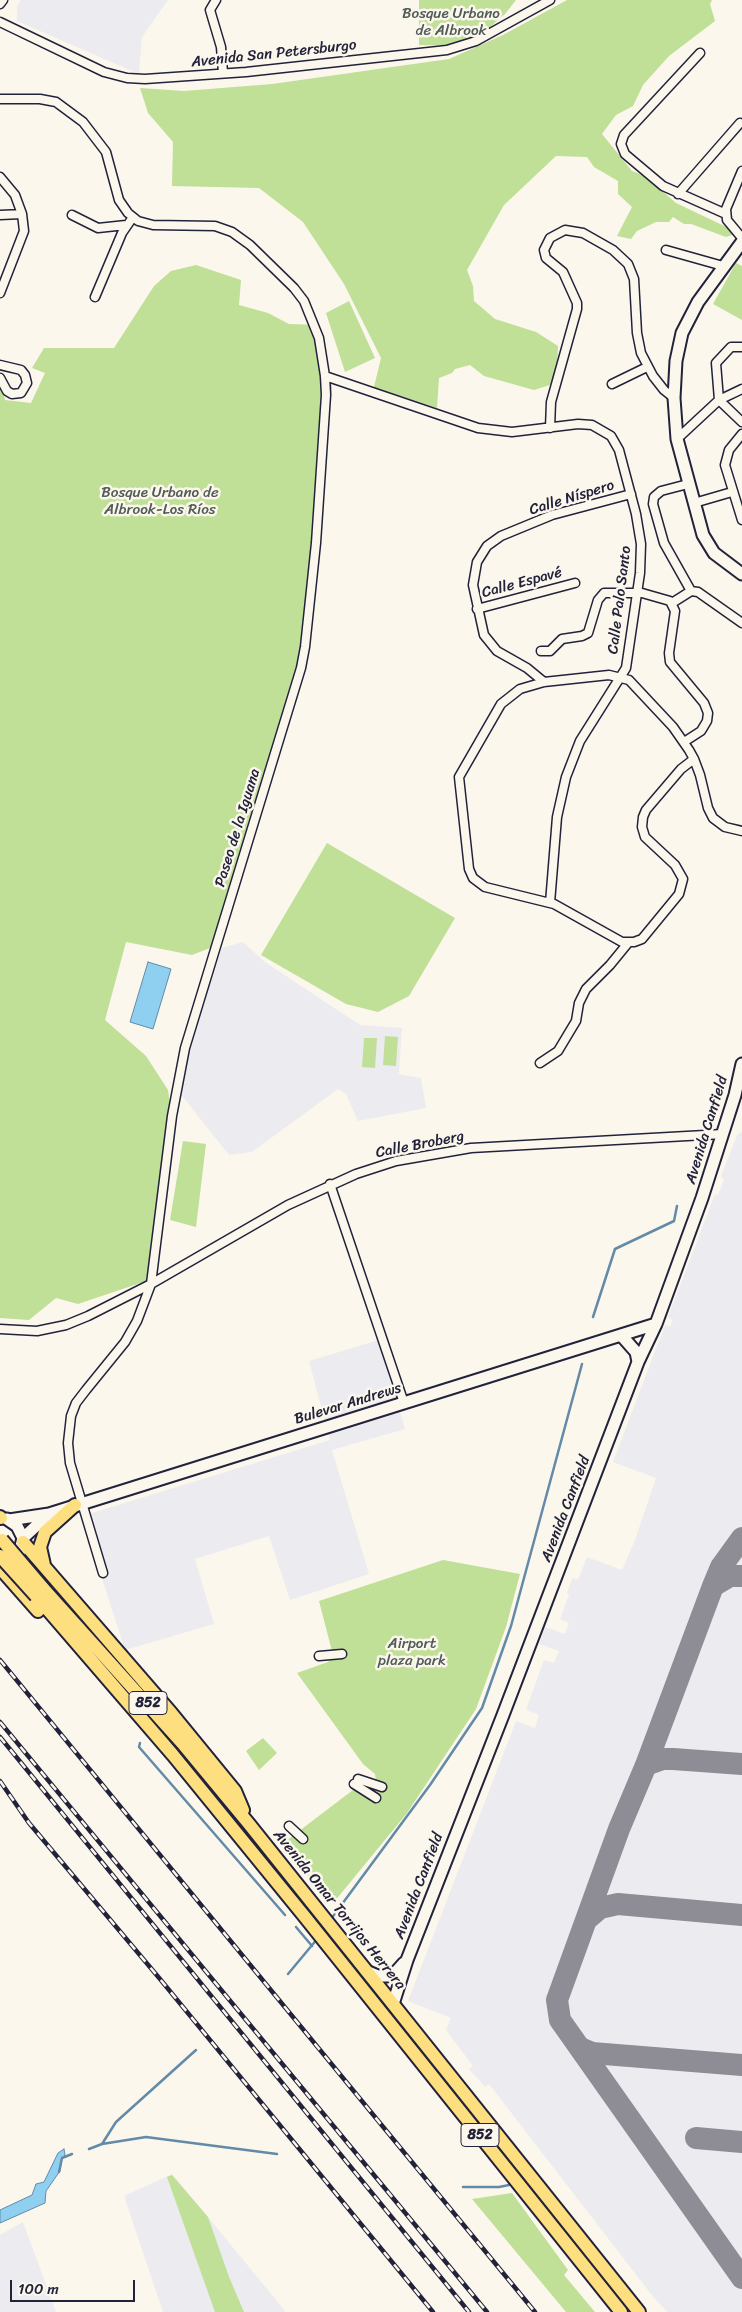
<!DOCTYPE html>
<meta charset="utf-8">
<style>
body{margin:0}
#map{position:relative;width:742px;height:2312px;overflow:hidden;background:#fbf7ec;font-family:Sriracha,sans-serif}
canvas{display:block}
.scale{position:absolute;left:10px;top:2280px;width:125px;height:22px;box-sizing:border-box;border:2px solid #22223b;border-top:0;padding-left:6px;font-size:15px;line-height:18px;white-space:nowrap;color:#22223b;-webkit-text-stroke:4px #fbf7ec;paint-order:stroke}
</style>
<div id="map">
<canvas width="742" height="2312"></canvas>
<div class="scale">100 m</div>
</div>
<script>
const c = document.querySelector('canvas').getContext('2d');
c.lineJoin = 'round';
function paint(path, color) { c.fillStyle = color; c.fill(path, 'evenodd'); }
const shape = rows => new Path2D(rows.map(r => 'M' + r).join(''));
function strokePath(path, color, width, dash) { c.strokeStyle = color; c.lineWidth = width; c.lineCap = dash ? 'butt' : 'round'; c.setLineDash(dash || []); c.stroke(path); }
function label(font, color, halo, rows, align = 'center') {
  c.font = font + ' Sriracha,sans-serif'; c.lineWidth = 5; c.setLineDash([]); c.textBaseline = 'middle'; c.strokeStyle = halo; c.fillStyle = color; for (const [text, x, y, turn = 0] of rows) {
    c.save(); c.translate(x, y); c.rotate((+turn || 0) * Math.PI / 180); c.textAlign = isNaN(turn) ? turn : align; if (halo) c.strokeText(text, 0, 0); c.fillText(text, 0, 0); c.restore();
  }
}
paint(shape([
 [21,0,168,0,142,37,139,74,17,21,17,6],
 [243,942,265,962,360,1025,402,1028,399,1074,421,1078,426,1108,358,1121,346,1094,338,1089,252,1152,229,1155,179,1092,198,1020,222,948],
 [742,1131,742,2312,667,2312,651,2294,489,2084,485,2087,469,2069,473,2066,446,2030,451,2018,408,2001,516,1721,535,1728,539,1715,526,1710,544,1660,554,1663,559,1651,539,1644,545,1627,565,1634,569,1623,560,1619,569,1595,567,1593,572,1578,578,1580,587,1557,622,1570,635,1540,656,1478,613,1462,665,1325,670,1327,673,1320,668,1317,715,1194,718,1195,724,1180,721,1176,737,1135],
 [379,1340,405,1429,332,1450,369,1574,290,1600,269,1536,195,1559,214,1624,125,1650,82,1516,330,1440,309,1361],
 [172,2174,208,2217,286,2312,163,2312,124,2196],
 [23,2222,56,2312,0,2312,0,2235]
]), '#ececf0');
paint(shape([
 [419,0,516,0,505,14,468,46,419,45],
 [567,0,712,0,710,4,715,21,669,56,643,85,633,106,616,115,602,134,632,171,645,176,676,203,739,233,726,237,691,224,684,224,673,217,669,222,656,222,637,231,631,239,617,236,632,207,618,194,618,181,594,167,587,157,556,156,504,205,467,270,473,286,474,301,495,319,536,332,558,346,557,367,550,385,534,390,484,376,470,365,455,369,452,373,439,378,437,408,374,387,381,358,344,284,303,222,259,188,172,186,173,142,148,113,140,88,184,91,272,84,449,59,503,35],
 [736,263,742,266,742,320,713,304],
 [196,265,241,280,239,305,268,313,289,324,317,325,332,387,318,531,301,664,215,946,192,955,126,942,105,1020,146,1056,168,1090,172,1118,168,1180,152,1279,78,1304,56,1298,29,1320,0,1318,0,377,5,400,31,403,45,373,32,368,44,348,114,348,154,286,171,271],
 [349,301,375,358,345,372,326,313],
 [327,843,455,918,409,996,378,1012,346,1004,261,955],
 [385,1036,398,1037,396,1066,383,1065],
 [364,1038,377,1038,375,1068,362,1067],
 [183,1141,206,1144,196,1227,170,1220],
 [443,1560,520,1574,506,1627,476,1709,407,1813,334,1902,307,1875,282,1844,353,1790,367,1794,373,1788,376,1781,375,1774,363,1764,297,1673,328,1662,333,1655,319,1601],
 [263,1738,277,1753,259,1770,246,1751],
 [172,2175,208,2217,229,2277,244,2312,215,2312,167,2177],
 [512,2193,568,2270,564,2275,595,2312,566,2312,472,2199]
]), '#c0df97');
const water = shape([
 [148,962,171,969,153,1029,130,1022,148,962],
 [64,2149,65,2155,62,2158,60,2171,46,2191,45,2203,0,2223,0,2210,32,2195,36,2184,44,2182,58,2153,64,2149]
]);
paint(water, '#8fd0f1');
strokePath(water, '#638aa8', 1);
strokePath(shape([
 [593,1317,615,1249,674,1221,677,1206],
 [140,1743,139,1747,285,1915],
 [331,1919,430,1785,482,1708,511,1626,582,1364],
 [296,1927,312,1946],
 [288,1974,318,1938],
 [102,2144,116,2122,196,2050],
 [89,2149,102,2144,146,2137,277,2154],
 [59,2172,62,2158,72,2154],
 [463,2187,499,2187,509,2185]
]), '#638aa8', 2.5);
strokePath(shape([
 [742,1538,721,1567,713,1586,646,1765,619,1829,557,2000,560,2020,742,2278],
 [713,1586,730,1576,742,1576],
 [646,1765,663,1759,673,1759,742,1764],
 [587,1919,600,1908,618,1904,742,1915],
 [580,2048,592,2053,742,2065],
 [696,2138,742,2142]
]), '#8e8c94', 22);
const street = shape([
 [216,0,210,10,221,47,223,73],
 [0,4,3,0],
 [0,22,104,72,127,78,145,79,246,72,447,50,476,41,550,0],
 [700,53,624,135,621,144,625,154,663,186,726,214],
 [0,99,40,99,56,102,83,122,106,152,119,200,128,213,138,221,153,225,215,226,232,232,250,245,294,288,304,301,319,338,325,376,326,395,316,543,305,647,301,668,185,1048,172,1116,151,1284,137,1321,125,1342,86,1390,76,1403,71,1416,68,1443,70,1463,103,1573],
 [742,171,726,209,727,220,742,238],
 [0,177,15,195,22,214,24,231,0,293],
 [678,194,740,123],
 [0,215,22,214],
 [72,215,98,228,126,225],
 [666,250,723,266],
 [95,297,122,233,133,217],
 [742,347,731,347,716,363,719,400,742,422],
 [0,365,21,370,25,375,27,383,21,393,12,394,7,391,0,378],
 [325,376,478,428,512,432,578,424,592,425,611,436,619,450,636,514,641,544,640,573,626,668,580,741,566,777,557,817,550,903],
 [612,384,647,367],
 [550,428,551,402,577,309,577,303,563,272,546,258,544,250,550,238,565,230,583,233,613,250,628,264,634,279,637,333,641,353,653,376,664,390,674,398],
 [742,434,729,450,725,465,742,520],
 [677,439,719,400,742,389],
 [688,484,661,491,654,497,653,504,664,543,691,591,698,592,742,623],
 [694,503,732,492],
 [672,603,691,591],
 [477,609,575,583],
 [541,651,550,651,562,639,582,636,588,633,598,600,604,593,642,593,670,601,675,611,669,653,670,662,704,703,708,713,707,721,701,731,684,742],
 [544,682,527,668,497,651,484,635,473,585,477,562,487,546,501,536,552,515,631,494],
 [694,759,681,769,646,810,643,817,642,827,645,837,675,865,683,879,679,894,642,939,634,942,622,942,554,904,485,887,473,878,469,869,459,777,501,704,520,689,544,682,609,675,629,680,673,727,689,750,694,759,700,775,708,808,713,818,725,827,742,831],
 [540,1063,558,1051,576,1021,579,1003,586,989,610,965,628,943],
 [330,1184,404,1403],
 [0,1329,37,1331,66,1325,88,1316,151,1284,288,1205,356,1174,396,1161,471,1148,723,1134],
 [319,1656,342,1654],
 [358,1779,382,1787],
 [354,1784,376,1798],
 [289,1826,303,1839]
]);
const secondary = shape([
 [742,242,698,302,682,333,676,361,674,398,677,439,703,535,714,553,742,574],
 [621,1335,636,1352,638,1362],
 [7,1519,17,1526,23,1538,19,1554,11,1561],
 [9,1520,49,1514,656,1324],
 [23,1538,49,1514],
 [366,1971,378,1976,387,1976,395,1973,404,1963],
 [393,2004,407,1960,503,1715,638,1362,656,1324,702,1198,735,1095,742,1064]
]);
const primary = shape([
 [0,1517,1,1518],
 [23,1542,172,1714,235,1791,243,1810],
 [44,1565,40,1547,45,1532,75,1505],
 [0,1568,38,1611],
 [42,1587,182,1743,249,1824,639,2312],
 [36,1596,173,1755,305,1917,621,2312]
]);
strokePath(street, '#22223b', 11);
strokePath(secondary, '#22223b', 15);
strokePath(primary, '#22223b', 16);
strokePath(street, '#fbf7ec', 8);
strokePath(secondary, '#fbf7ec', 11);
strokePath(primary, '#fedf80', 12);
const rail = shape([
 [0,1660,535,2312],
 [0,1722,487,2312],
 [0,1737,469,2312],
 [0,1781,29,1823,160,1979,433,2312]
]);
strokePath(rail, '#22223b', 4.5);
strokePath(rail, '#fbf7ec', 2.5, [8]);
const primaryBridge = shape([
 [2,1540,42,1587],
 [0,1556,36,1596]
]);
strokePath(primaryBridge, '#22223b', 16, []);
strokePath(primaryBridge, '#fedf80', 12);
for (const [x, y, w] of [
 [148,1703,38],
 [480,2135,38]
]) { const box = new Path2D(); box.roundRect(x - w / 2, y - 11.5, w, 23, 4); c.fillStyle = '#fbf7ec'; c.fill(box); strokePath(box, '#22223b', 1); }
label('bold 14px', '#22223b', null, [
 ["852",148,1703],
 ["852",480,2135]
]);
label('15px', '#515b57', '#fbf7ec', [
 ["Bosque Urbano",451,14],
 ["de Albrook",451,31],
 ["Bosque Urbano de",160,493],
 ["Albrook-Los Ríos",160,510],
 ["Airport",412,1644],
 ["plaza park",412,1661]
]);
label('15px', '#22223b', '#fbf7ec', [
 ["Avenida San Petersburgo",274,54,-6],
 ["Calle Níspero",572,498,-17],
 ["Calle Espavé",522,583,-15],
 ["Calle Palo Santo",620,600,-83],
 ["Paseo de la Iguana",238,828,-73],
 ["Avenida Canfield",707,1130,-73],
 ["Calle Broberg",420,1145,-11],
 ["Bulevar Andrews",348,1404,-17],
 ["Avenida Canfield",566,1509,-69],
 ["Avenida Canfield",419,1886,-69],
 ["Avenida Omar Torrijos Herrera",339,1910,51]
]);
</script>
